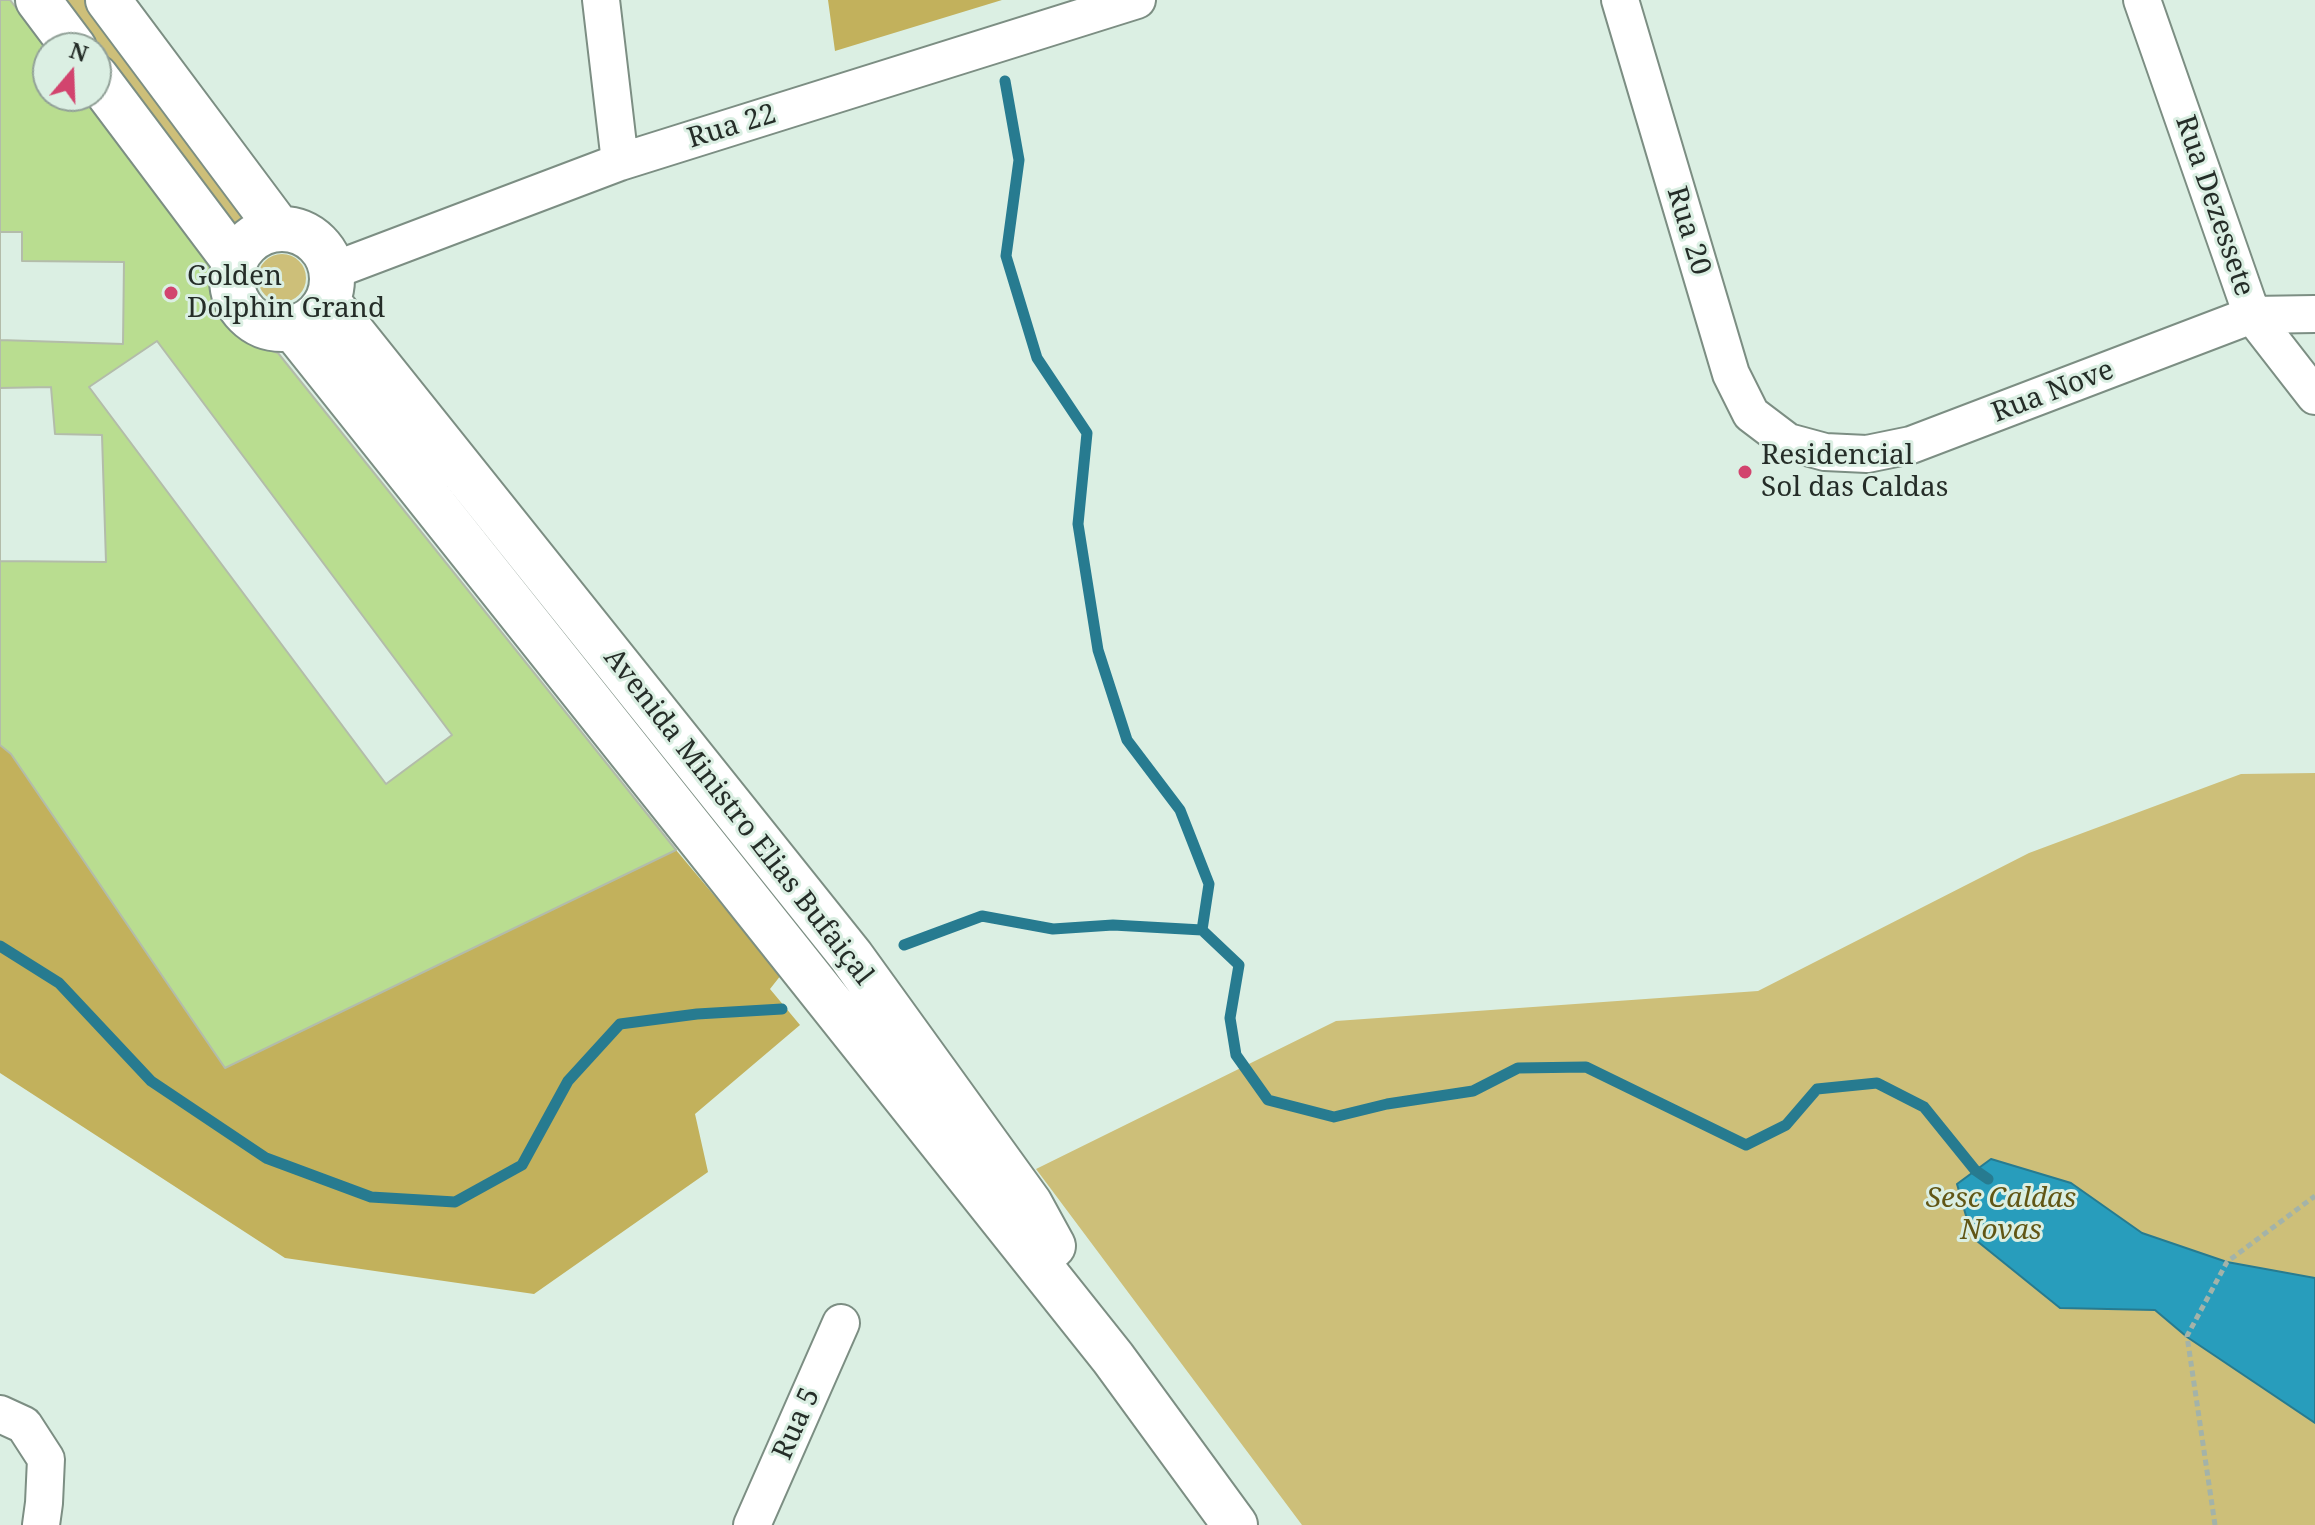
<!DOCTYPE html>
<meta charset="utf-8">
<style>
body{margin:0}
#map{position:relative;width:2315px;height:1525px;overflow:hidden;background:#dbefe3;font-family:"Noto Serif",serif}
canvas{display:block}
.north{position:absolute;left:32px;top:32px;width:80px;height:80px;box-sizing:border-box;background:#dbefe3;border:2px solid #92a198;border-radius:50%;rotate:19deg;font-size:22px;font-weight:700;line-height:32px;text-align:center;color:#252d28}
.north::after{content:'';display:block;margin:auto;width:28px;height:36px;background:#d2446e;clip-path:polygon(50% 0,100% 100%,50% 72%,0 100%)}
</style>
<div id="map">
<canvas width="2315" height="1525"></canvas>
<div class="north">N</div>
</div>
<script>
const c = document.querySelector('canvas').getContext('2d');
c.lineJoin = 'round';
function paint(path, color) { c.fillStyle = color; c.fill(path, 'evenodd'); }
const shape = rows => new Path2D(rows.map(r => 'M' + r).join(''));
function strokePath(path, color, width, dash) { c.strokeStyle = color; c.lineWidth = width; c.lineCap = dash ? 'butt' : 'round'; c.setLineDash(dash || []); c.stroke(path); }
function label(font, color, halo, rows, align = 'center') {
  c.font = font + ' "Noto Serif",serif'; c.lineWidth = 6; c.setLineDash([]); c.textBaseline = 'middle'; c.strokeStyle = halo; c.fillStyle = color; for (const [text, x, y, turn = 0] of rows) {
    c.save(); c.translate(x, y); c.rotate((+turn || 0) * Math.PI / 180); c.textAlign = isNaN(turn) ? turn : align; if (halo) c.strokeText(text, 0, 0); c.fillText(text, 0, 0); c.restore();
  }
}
paint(shape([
 [63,0,89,0,249,218,245,225,237,226,230,223],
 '258 278a24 24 0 1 1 48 0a24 24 0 1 1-48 0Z',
 [2315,773,2315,1525,1302,1525,1036,1169,1336,1021,1758,991,2029,853,2241,774]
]), '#cdbf79');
paint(shape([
 [828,0,1002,0,835,51],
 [0,745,11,754,225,1068,676,850,781,975,770,989,800,1025,695,1114,708,1172,534,1294,285,1258,0,1073]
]), '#c2b15c');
const water = shape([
 [1991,1159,2071,1183,2142,1233,2227,1262,2315,1278,2315,1423,2187,1337,2155,1310,2060,1308,1972,1237,1957,1184,1991,1159]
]);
paint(water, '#289dbc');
strokePath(water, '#277b90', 2);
strokePath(shape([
 [1005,81,1019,160,1006,256,1037,358,1087,433,1078,524,1098,650,1127,740,1180,810,1209,884,1202,930],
 [904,945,982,916,1053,929,1113,925,1202,930,1239,965,1230,1018,1236,1055,1268,1100,1334,1117,1387,1104,1473,1091,1518,1068,1586,1067,1746,1145,1786,1125,1817,1089,1877,1083,1924,1107,1975,1170,1988,1179],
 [0,946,59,983,151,1081,266,1158,371,1197,455,1202,522,1165,568,1081,620,1024,697,1014,782,1009]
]), '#277b90', 11);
const building = shape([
 [0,0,10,0,48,49,48,96,84,96,212,261,212,296,225,323,258,346,278,353,676,850,225,1068,11,754,0,745,0,0],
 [0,232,22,232,22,261,124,262,123,344,0,340,0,232],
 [157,341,452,735,386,784,89,387,157,341],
 [51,387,55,434,102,435,106,562,0,561,0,388,51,387]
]);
paint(building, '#b9dd90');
strokePath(building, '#b3bcaa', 2);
const street = shape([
 [601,0,620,162],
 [1620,0,1731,374,1751,414,1788,442,1825,452,1867,454,1911,445,2252,315,2315,314],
 [2142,0,2252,315,2315,396],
 [332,271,620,162,1137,0],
 [0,1414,24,1425,46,1459,44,1503,41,1525],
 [752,1525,841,1323]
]);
const secondary = shape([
 [38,0,74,48],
 [108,0,279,229],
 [96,77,235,262],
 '232 279a50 50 0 1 1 100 0a50 50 0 1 1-100 0Z',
 [328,302,851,956,1030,1204,1053,1246],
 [293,328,1113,1358,1235,1525]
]);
strokePath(street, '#7c8e83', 40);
strokePath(secondary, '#7c8e83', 48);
strokePath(shape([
 [2215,1525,2187,1336,2227,1262,2315,1196]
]), '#a3b3a9', 5, [6, 4]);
strokePath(street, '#fff', 36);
strokePath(secondary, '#fff', 44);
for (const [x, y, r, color] of [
 [171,293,8,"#d2446e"],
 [1745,472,8,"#d2446e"]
]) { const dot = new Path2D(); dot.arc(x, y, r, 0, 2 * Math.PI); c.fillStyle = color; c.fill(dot); strokePath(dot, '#dbefe3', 3); }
label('28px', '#252d28', '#dbefe3', [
 ["Rua 22",732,127,-17],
 ["Rua Dezessete",2214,206,71],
 ["Rua 20",1688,231,73],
 ["Rua Nove",2053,392,-21],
 ["Avenida Ministro Elias Bufaiçal",738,817,52],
 ["Rua 5",797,1424,-66]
]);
label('28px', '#252d28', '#dbefe3', [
 ["Golden",187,277],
 ["Dolphin Grand",187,309],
 ["Residencial",1761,456],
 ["Sol das Caldas",1761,488]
], 'left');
label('italic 28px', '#615615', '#dbefe3', [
 ["Sesc Caldas",2001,1199],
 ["Novas",2001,1231]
]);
</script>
